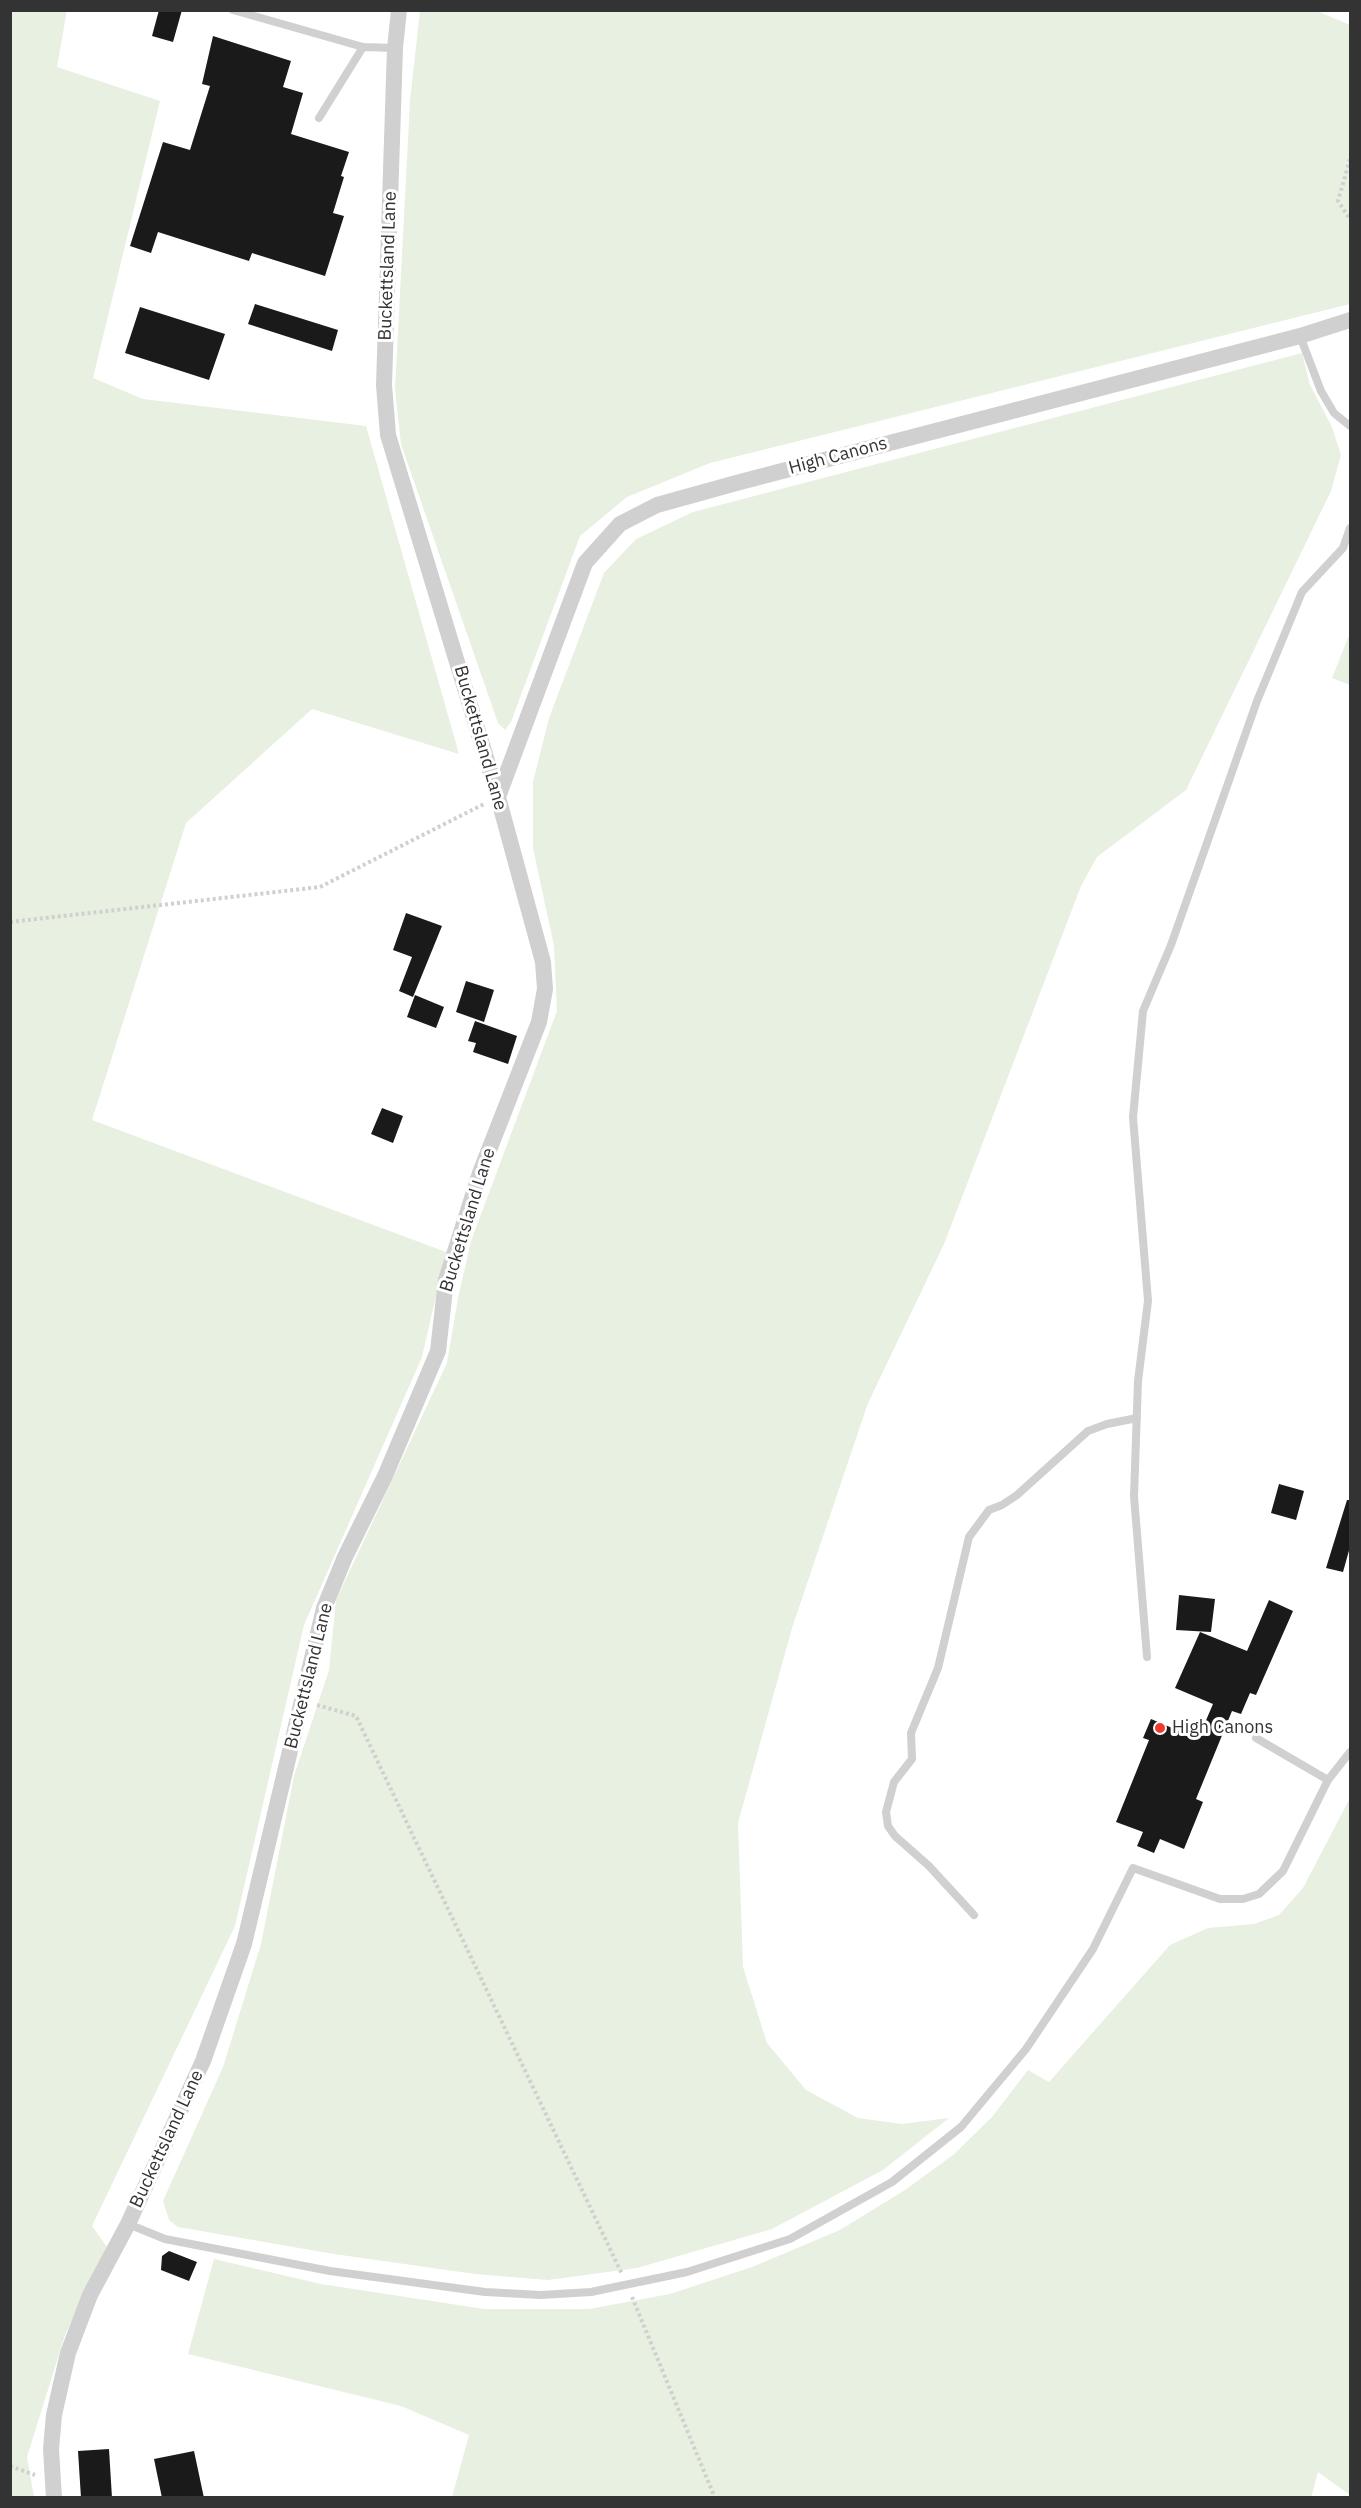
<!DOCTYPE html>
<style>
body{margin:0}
#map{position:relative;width:1361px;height:2508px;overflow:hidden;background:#fff;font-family:"IBM Plex Sans",sans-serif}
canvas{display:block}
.frame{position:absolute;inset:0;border:12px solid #333;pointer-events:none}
</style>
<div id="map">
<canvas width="1361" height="2508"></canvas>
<div class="frame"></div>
</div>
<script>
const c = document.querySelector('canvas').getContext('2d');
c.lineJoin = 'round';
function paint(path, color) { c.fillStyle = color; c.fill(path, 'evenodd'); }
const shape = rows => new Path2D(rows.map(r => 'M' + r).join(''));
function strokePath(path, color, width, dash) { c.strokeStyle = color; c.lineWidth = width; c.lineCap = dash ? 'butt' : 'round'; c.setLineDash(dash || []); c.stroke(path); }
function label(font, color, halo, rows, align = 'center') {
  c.font = font + ' "IBM Plex Sans",sans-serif'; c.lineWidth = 6; c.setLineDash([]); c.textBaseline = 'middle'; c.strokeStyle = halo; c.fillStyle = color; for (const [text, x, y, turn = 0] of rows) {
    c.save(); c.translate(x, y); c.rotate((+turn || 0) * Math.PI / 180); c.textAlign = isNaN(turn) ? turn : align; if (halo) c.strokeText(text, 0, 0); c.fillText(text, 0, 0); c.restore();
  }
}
paint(shape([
 [67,10,57,67,160,101,93,378,143,399,366,426,459,754,312,709,186,823,92,1120,446,1252,422,1357,304,1625,235,1926,92,2226,107,2247,65,2335,27,2457,34,2497,11,2498,10,11],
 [420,11,1317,11,1350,25,1350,304,710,463,627,497,580,536,511,722,505,730,498,723,401,444,395,389,410,101],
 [1302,353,1310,385,1332,427,1341,455,1331,491,1186,790,1097,857,1081,886,944,1244,868,1403,792,1628,738,1823,743,1967,767,2043,806,2090,858,2118,902,2124,949,2118,883,2170,772,2229,637,2268,548,2280,475,2274,334,2254,178,2227,169,2220,163,2201,223,2067,261,1944,294,1776,329,1670,336,1600,447,1363,458,1298,471,1241,557,1011,554,946,533,848,533,782,549,718,604,573,636,539,693,512],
 [1350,633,1350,685,1332,678],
 [1350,1798,1350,2495,1318,2472,1311,2498,452,2497,469,2435,401,2406,188,2354,214,2259,321,2284,484,2309,589,2309,670,2294,752,2267,840,2230,905,2190,953,2155,992,2117,1028,2070,1049,2082,1170,1945,1208,1928,1254,1924,1279,1915,1303,1888]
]), '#e7f0e1');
paint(shape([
 [159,10,182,10,173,42,152,36],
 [213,36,291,61,283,87,303,93,291,134,349,152,341,176,344,177,333,213,344,216,325,276,252,253,249,261,158,232,151,253,130,246,163,142,190,150,210,86,202,84],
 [255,304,338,330,332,351,248,324],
 [140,307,225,334,209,380,125,353],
 [406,913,442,926,413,997,399,991,412,957,393,950],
 [466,981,494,990,484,1022,456,1012],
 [415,995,444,1007,436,1028,407,1017],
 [475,1021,517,1036,508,1064,473,1052,476,1043,468,1041],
 [382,1108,403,1116,393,1143,371,1134],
 [1279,1484,1304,1491,1296,1520,1271,1513],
 [1347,1500,1350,1500,1350,1547,1343,1572,1326,1568],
 [1179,1595,1215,1599,1211,1632,1176,1630],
 [1269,1600,1293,1611,1256,1695,1250,1693,1241,1714,1232,1711,1196,1799,1203,1802,1184,1849,1160,1839,1154,1853,1137,1846,1143,1832,1116,1822,1149,1740,1143,1738,1151,1719,1198,1739,1213,1704,1175,1688,1200,1632,1247,1651],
 [169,2251,197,2262,189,2281,161,2270,162,2256],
 [109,2449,112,2498,81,2498,78,2451],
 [194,2451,204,2498,162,2498,154,2459]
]), '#1a1a1a');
strokePath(shape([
 [1350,159,1338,201,1350,219],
 [10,922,320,887,484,804],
 [317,1705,356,1716,622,2274],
 [632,2297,715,2498],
 [10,2466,35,2475]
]), '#d0d0d0', 4, [3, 3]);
strokePath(shape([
 [233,10,363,47,395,48],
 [319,118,363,47],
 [1300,336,1321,391,1334,413,1350,426],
 [1147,1657,1134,1496,1138,1381,1148,1301,1133,1117,1143,1011,1171,945,1257,701,1302,592,1343,548,1350,528],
 [1256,1738,1328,1780],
 [974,1915,929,1866,895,1836,888,1826,886,1812,894,1782,912,1759,911,1733,938,1668,969,1537,989,1510,1002,1505,1017,1495,1088,1431,1107,1424,1137,1418],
 [128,2224,165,2239,330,2271,485,2292,541,2295,591,2292,687,2272,790,2239,892,2182,961,2127,1026,2049,1093,1949,1133,1868,1220,1899,1243,1899,1259,1894,1283,1871,1328,1780,1350,1752]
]), '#d0d0d0', 8);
strokePath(shape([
 [498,797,585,563,620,524,657,505,740,482,1300,336,1350,320],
 [54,2498,51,2449,54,2415,68,2353,90,2295,128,2224,203,2061,244,1944,324,1608,345,1557,385,1476,438,1351,446,1280,480,1173,539,1022,545,989,543,962,498,797,388,435,384,385,395,48,399,10]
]), '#d0d0d0', 16);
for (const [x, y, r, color] of [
 [1160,1728,6,"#f13a2e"]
]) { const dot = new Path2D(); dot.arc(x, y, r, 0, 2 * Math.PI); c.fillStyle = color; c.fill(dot); strokePath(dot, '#fff', 2); }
label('18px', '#333', '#fff', [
 ["Buckettsland Lane",388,266,-88],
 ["High Canons",838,456,-15],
 ["Buckettsland Lane",480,738,74],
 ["Buckettsland Lane",468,1220,-73],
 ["Buckettsland Lane",309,1676,-76],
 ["Buckettsland Lane",167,2139,-65]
]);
label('18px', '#333', '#fff', [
 ["High Canons",1172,1728]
], 'left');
</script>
